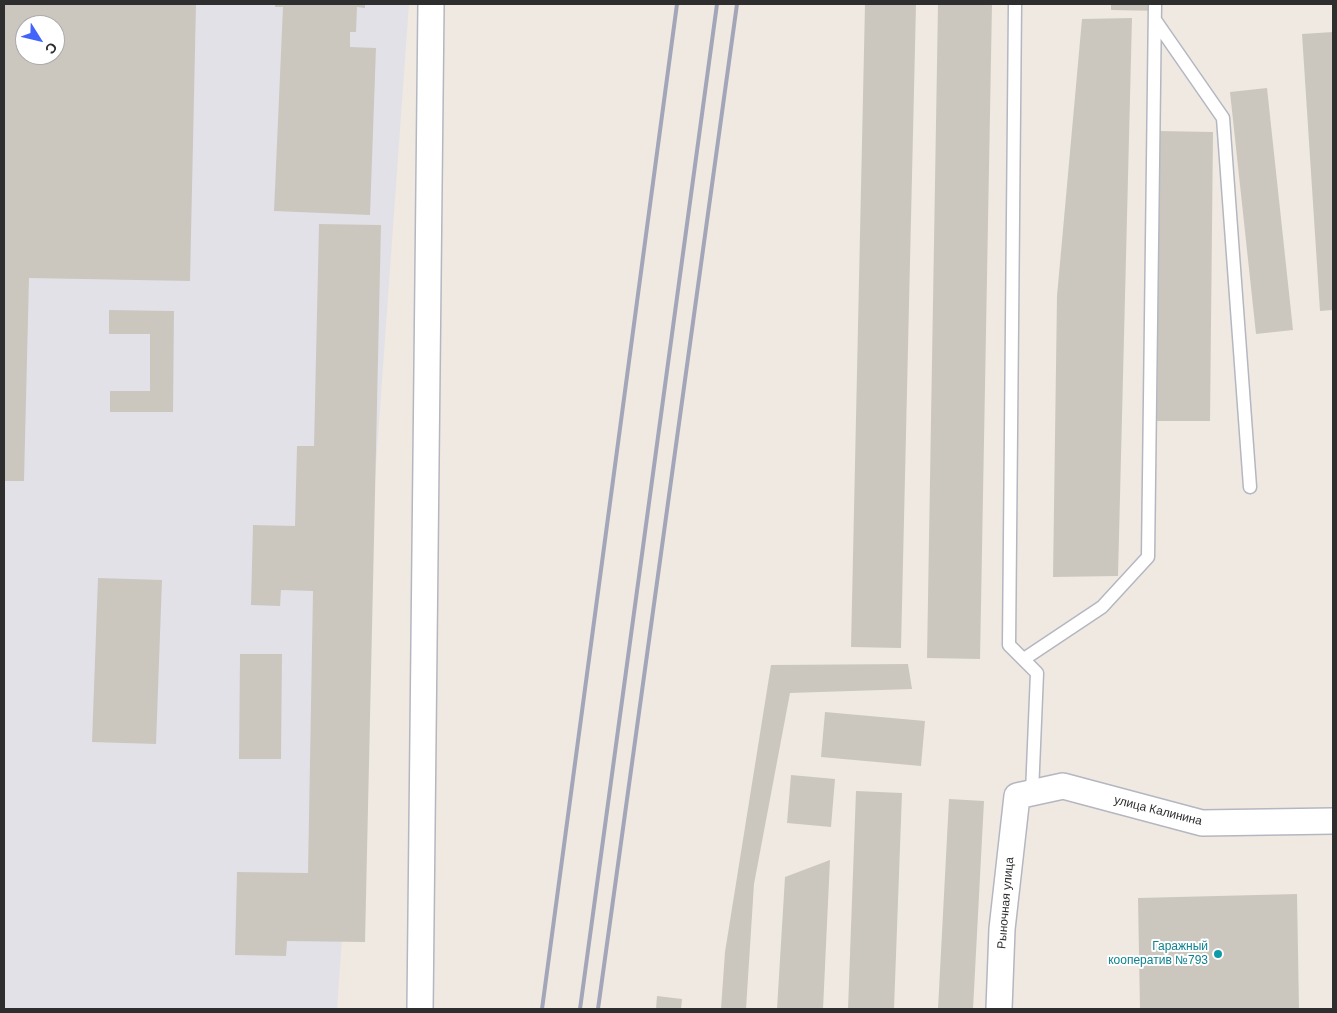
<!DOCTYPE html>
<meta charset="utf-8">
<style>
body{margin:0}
#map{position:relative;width:1337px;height:1013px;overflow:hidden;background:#efe9e1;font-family:Arial,sans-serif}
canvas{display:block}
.frame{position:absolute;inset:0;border:5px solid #2e2e2e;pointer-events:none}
.north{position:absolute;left:15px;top:15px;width:50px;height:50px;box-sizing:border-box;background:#fff;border:1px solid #ababab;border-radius:50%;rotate:126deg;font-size:14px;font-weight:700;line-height:20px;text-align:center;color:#2e2e2e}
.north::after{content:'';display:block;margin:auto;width:18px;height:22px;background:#4264fb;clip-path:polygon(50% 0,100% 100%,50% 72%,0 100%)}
</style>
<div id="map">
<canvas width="1337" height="1013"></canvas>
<div class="frame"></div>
<div class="north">С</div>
</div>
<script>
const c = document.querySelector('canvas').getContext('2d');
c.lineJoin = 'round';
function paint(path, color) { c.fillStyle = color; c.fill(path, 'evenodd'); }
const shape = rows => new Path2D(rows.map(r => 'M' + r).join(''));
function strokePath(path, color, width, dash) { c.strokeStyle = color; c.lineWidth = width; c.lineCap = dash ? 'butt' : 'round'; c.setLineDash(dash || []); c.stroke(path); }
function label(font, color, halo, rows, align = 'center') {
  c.font = font + ' Arial,sans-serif'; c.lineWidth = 4; c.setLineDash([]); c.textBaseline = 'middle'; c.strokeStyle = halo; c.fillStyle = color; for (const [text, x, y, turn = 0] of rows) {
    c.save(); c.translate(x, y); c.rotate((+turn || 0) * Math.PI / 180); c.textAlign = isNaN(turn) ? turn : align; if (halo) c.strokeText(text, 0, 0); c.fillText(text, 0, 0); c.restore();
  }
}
paint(shape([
 [4,4,409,4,337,1009,4,1009],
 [25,25,55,25,55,55,25,55]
]), '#e3e1e8');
paint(shape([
 [4,4,196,4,190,281,29,278,24,481,4,481],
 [25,25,55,25,55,55,25,55],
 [275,4,365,4,365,8,357,7,356,32,350,32,350,47,376,48,370,215,274,211,283,7,275,7],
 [865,4,916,4,901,648,851,647],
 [938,4,992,4,980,659,927,658],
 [1111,4,1161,4,1161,11,1111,10],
 [1132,18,1118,576,1053,577,1057,296,1082,19],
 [1333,32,1333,310,1320,311,1302,34],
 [1267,88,1293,330,1256,334,1230,92],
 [1159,131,1213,132,1210,421,1157,421],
 [319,224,381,225,365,942,287,941,286,956,235,955,237,872,308,873,313,591,281,590,280,606,251,605,253,525,295,526,297,446,314,446],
 [109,310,174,311,173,412,110,412,110,391,150,391,150,334,109,334],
 [98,578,162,580,156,744,92,742],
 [240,654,282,654,281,759,239,759],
 [908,664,912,689,790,693,754,884,746,1009,721,1009,725,952,771,665],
 [825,712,925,721,921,766,821,757],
 [791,775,835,779,831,827,787,823],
 [856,791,902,793,894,1009,848,1009],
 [949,799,984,801,973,1009,938,1009],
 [830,860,823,1009,777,1009,785,877],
 [1297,894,1299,1009,1140,1009,1138,898],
 [657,996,682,999,681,1009,656,1009]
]), '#cbc7bf');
const service = shape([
 [1015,4,1009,645,1037,673,1032,793],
 [1155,20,1223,118,1250,487],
 [1024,659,1102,607,1148,557,1155,4]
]);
const minor = shape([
 [420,1009,431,4],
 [999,1009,1002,929,1017,796,1063,786,1202,823,1333,821]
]);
strokePath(service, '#b4b7c1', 15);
strokePath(minor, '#b4b7c1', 28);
strokePath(service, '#fff', 12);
strokePath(minor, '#fff', 25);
strokePath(shape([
 [542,1009,677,4],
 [580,1009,717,4],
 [598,1009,737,4]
]), '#a3a6b8', 4);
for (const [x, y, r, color] of [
 [1218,954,5,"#0f9aa8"]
]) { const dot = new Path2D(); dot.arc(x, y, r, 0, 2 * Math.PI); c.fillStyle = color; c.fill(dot); strokePath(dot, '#fff', 2); }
label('12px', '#2e2e2e', '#fff', [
 ["улица Калинина",1158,811,14],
 ["Рыночная улица",1006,903,-85]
]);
label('12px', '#0d838f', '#fff', [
 ["Гаражный",1208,947],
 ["кооператив №793",1208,961]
], 'right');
</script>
